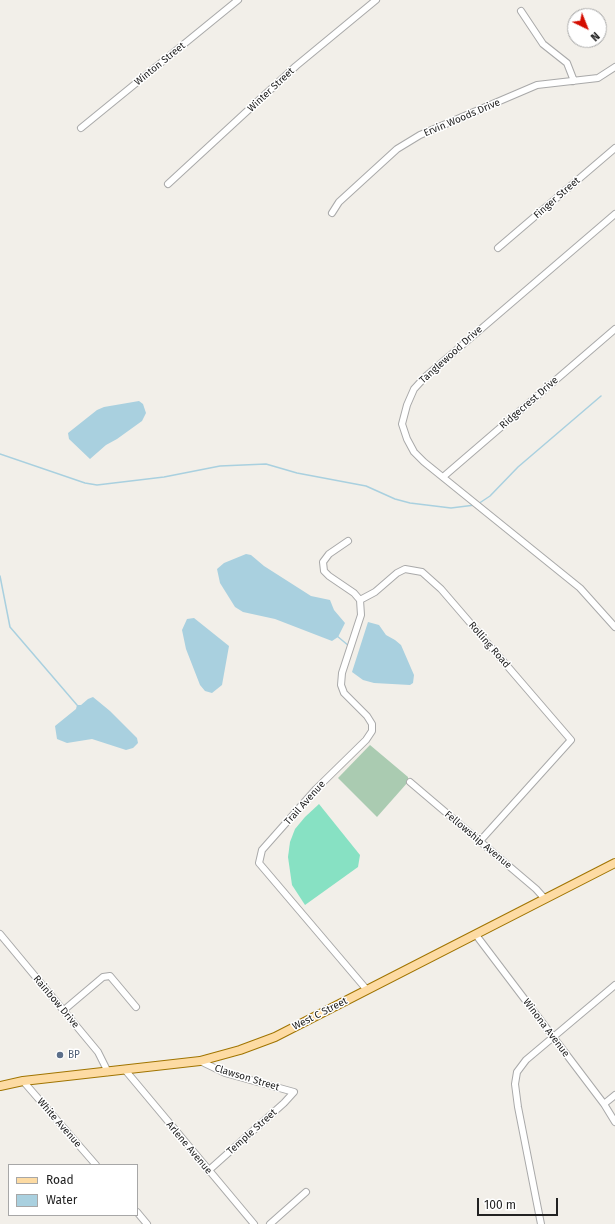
<!DOCTYPE html>
<style>
body{margin:0}
#map{position:relative;width:615px;height:1224px;overflow:hidden;background:#f2efe9;font-family:"Fira Sans",sans-serif}
canvas{display:block}
.legend{position:absolute;left:8px;top:1164px;width:130px;height:52px;box-sizing:border-box;background:#fff;border:1px solid #a7a7a7;margin:0;padding:5px 7px;list-style:none;font-size:12px;color:#222}
.legend li{display:flex;align-items:center;gap:8px;height:20px}
.legend b{width:20px;border:1px solid #a7a7a7}
.north{position:absolute;left:567px;top:8px;width:40px;height:40px;box-sizing:border-box;background:#fff;border:1px solid #a7a7a7;border-radius:50%;rotate:137deg;font-size:11px;font-weight:700;line-height:16px;text-align:center;color:#222}
.north::after{content:'';display:block;margin:auto;width:14px;height:18px;background:#d40d00;clip-path:polygon(50% 0,100% 100%,50% 72%,0 100%)}
.scale{position:absolute;left:477px;top:1198px;width:81px;height:18px;box-sizing:border-box;border:2px solid #222;border-top:0;padding-left:5px;font-size:12px;line-height:14px;white-space:nowrap;color:#222;-webkit-text-stroke:3px #fff;paint-order:stroke}
</style>
<div id="map">
<canvas width="615" height="1224"></canvas>
<ul class="legend">
<li><b style="height:5px;background:#fddba3"></b>Road</li>
<li><b style="height:11px;background:#a9d0df"></b>Water</li>
</ul>
<div class="north">N</div>
<div class="scale">100 m</div>
</div>
<script>
const c = document.querySelector('canvas').getContext('2d');
c.lineJoin = 'round';
function paint(path, color) { c.fillStyle = color; c.fill(path, 'evenodd'); }
const shape = rows => new Path2D(rows.map(r => 'M' + r).join(''));
function strokePath(path, color, width, dash) { c.strokeStyle = color; c.lineWidth = width; c.lineCap = dash ? 'butt' : 'round'; c.setLineDash(dash || []); c.stroke(path); }
function label(font, color, halo, rows, align = 'center') {
  c.font = font + ' "Fira Sans",sans-serif'; c.lineWidth = 3; c.setLineDash([]); c.textBaseline = 'middle'; c.strokeStyle = halo; c.fillStyle = color; for (const [text, x, y, turn = 0] of rows) {
    c.save(); c.translate(x, y); c.rotate((+turn || 0) * Math.PI / 180); c.textAlign = isNaN(turn) ? turn : align; if (halo) c.strokeText(text, 0, 0); c.fillText(text, 0, 0); c.restore();
  }
}
paint(shape([
 [370,745,408,777,408,782,377,817,338,778]
]), '#aacbb1');
paint(shape([
 [319,804,360,855,358,867,305,905,292,885,288,857,290,842,295,829,305,817]
]), '#87e1c3');
paint(shape([
 [139,401,143,404,146,413,142,421,117,439,106,445,90,459,69,439,68,433,97,410,104,407],
 [246,554,251,555,264,566,311,596,330,600,334,610,345,623,338,637,332,641,275,619,243,612,235,607,220,583,217,569,224,563],
 [194,618,229,646,222,685,212,693,205,691,200,685,186,649,182,630,187,619],
 [368,622,379,625,386,635,395,640,401,645,414,675,413,683,410,685,374,683,363,680,352,672],
 [93,697,110,711,137,738,138,743,133,748,126,750,92,739,67,743,57,739,55,726,76,709,77,705,81,705,88,699]
]), '#a9d0df');
strokePath(shape([
 [0,454,85,483,97,485,164,477,220,466,266,464,297,473,366,486,395,499,410,503,451,508,475,505],
 [478,504,490,496,518,467,601,396],
 [0,576,10,627,77,705],
 [337,636,349,646]
]), '#a9d0df', 1.5);
const minor = shape([
 [521,11,543,44,567,63,574,81],
 [81,128,238,0],
 [168,184,296,66,376,0],
 [332,213,339,202,397,149,420,135,537,85,598,78,615,67],
 [615,214,425,377,414,389,407,405,402,424,407,439,414,452,424,462,580,588,615,627],
 [498,248,615,148],
 [443,477,615,329],
 [348,541,329,554,323,562,324,571,329,576,354,593,360,600],
 [360,600,361,615,342,673,341,685,344,693,367,716,372,724,372,731,366,740,316,789,262,850,259,863,367,990],
 [360,600,375,592,397,573,405,569,422,572,441,589,571,740,480,841],
 [410,782,536,889,545,899],
 [0,934,98,1052,108,1072],
 [476,935,604,1104,615,1122],
 [64,1010,103,977,110,976,136,1007],
 [200,1061,225,1073,294,1092,284,1103,208,1171],
 [126,1071,254,1224],
 [23,1081,96,1165],
 [604,1104,615,1095],
 [137,1212,147,1224],
 [270,1224,306,1192],
 [541,1224,518,1107,515,1084,517,1072,526,1060,615,985]
]);
const major = shape([
 [0,1086,23,1081,200,1061,240,1050,275,1037,615,863]
]);
strokePath(minor, '#a9a9a9', 8);
strokePath(major, '#a07400', 10);
strokePath(minor, '#fff', 6);
strokePath(major, '#fddba3', 8);
for (const [x, y, r, color] of [
 [60,1055,4,"#5c6f8a"]
]) { const dot = new Path2D(); dot.arc(x, y, r, 0, 2 * Math.PI); c.fillStyle = color; c.fill(dot); strokePath(dot, '#fff', 1.5); }
label('10px', '#222', '#fff', [
 ["Winton Street",160,64,-39],
 ["Winter Street",271,90,-43],
 ["Ervin Woods Drive",462,118,-23],
 ["Finger Street",557,198,-41],
 ["Tanglewood Drive",451,355,-42],
 ["Ridgecrest Drive",529,403,-41],
 ["Rolling Road",489,645,49],
 ["Trail Avenue",305,803,-48],
 ["Fellowship Avenue",478,840,40],
 ["Rainbow Drive",56,1002,50],
 ["West C Street",320,1014,-27],
 ["Winona Avenue",546,1028,53],
 ["Clawson Street",247,1078,17],
 ["White Avenue",59,1123,49],
 ["Temple Street",252,1132,-42],
 ["Arlene Avenue",189,1148,50]
]);
label('10px', '#4e5e75', '#fff', [
 ["BP",68,1055]
], 'left');
</script>
